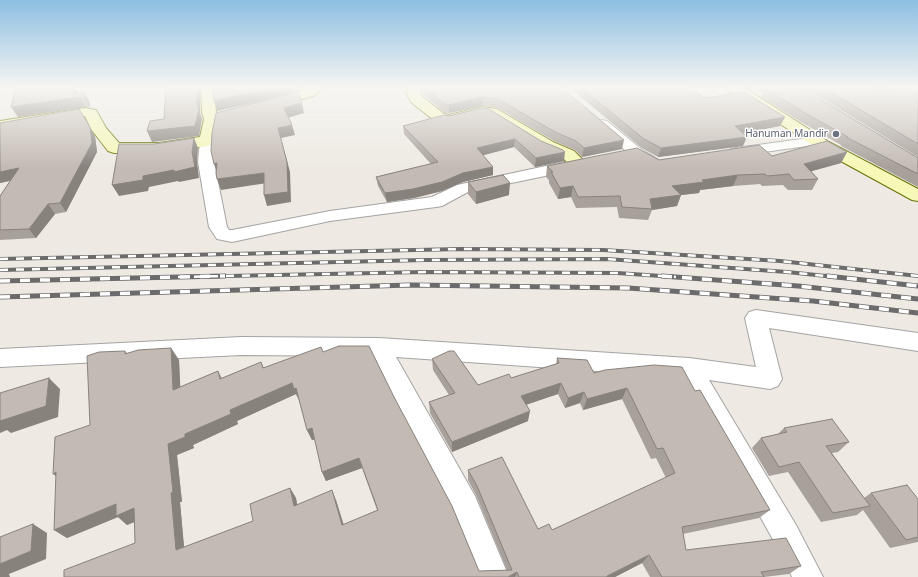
<!DOCTYPE html>
<style>
body{margin:0}
canvas{display:block;background:#eeeae3}
</style>
<canvas width="918" height="577"></canvas>
<script>
const c = document.querySelector('canvas').getContext('2d');
c.lineJoin = 'round';
const shape = rows => new Path2D(rows.map(r => 'M' + r).join(''));
function strokePath(path, color, width, dash) { c.strokeStyle = color; c.lineWidth = width; c.lineCap = dash ? 'butt' : 'round'; c.setLineDash(dash || []); c.stroke(path); }
function paint(path, color) { c.fillStyle = color; c.fill(path, 'evenodd'); }
function label(font, color, halo, rows, align = 'center') {
  c.font = font + ' "Noto Sans",sans-serif'; c.lineWidth = 3; c.setLineDash([]); c.textBaseline = 'middle'; c.strokeStyle = halo; c.fillStyle = color; for (const [text, x, y, turn = 0] of rows) {
    c.save(); c.translate(x, y); c.rotate((+turn || 0) * Math.PI / 180); c.textAlign = isNaN(turn) ? turn : align; if (halo) c.strokeText(text, 0, 0); c.fillText(text, 0, 0); c.restore();
  }
}
const street = shape([
 [602,120,607,121,641,149,660,161,663,164,660,167,655,169,650,167,631,155,597,127,595,124,597,121,602,120],
 [207,137,212,138,214,141,214,162,227,227,229,230,232,230,330,211,432,197,457,185,574,160,579,162,582,165,579,168,574,170,468,192,442,206,436,207,330,221,232,242,217,239,209,227,198,162,200,141,202,138,207,137],
 [816,137,821,138,823,141,821,144,736,156,731,155,729,152,731,149,736,148,816,137],
 [756,310,918,333,918,351,769,328,782,379,778,386,770,389,709,380,796,525,823,577,792,577,776,545,682,377,396,357,475,496,509,577,479,577,454,514,397,407,372,356,241,355,0,367,0,349,241,337,379,338,689,358,756,367,745,318,749,312,756,310]
]);
const secondary = shape([
 [201,87,215,87,216,113,218,119,215,141,213,144,207,146,159,153,114,153,108,151,91,129,85,116,0,131,0,121,85,108,96,110,106,128,119,143,159,143,200,137,204,119,202,113,201,87],
 [308,87,322,87,316,95,275,107,270,108,265,107,263,104,265,101,306,89,308,87],
 [409,87,423,87,420,93,423,97,444,114,449,115,482,107,497,109,553,142,574,151,587,164,585,168,579,169,573,168,562,157,541,148,489,116,482,115,449,123,435,121,412,103,406,93,409,87],
 [726,87,743,87,829,142,918,189,918,201,912,200,817,148,728,90,726,87]
]);
strokePath(street, '#a4a4a4', 2);
strokePath(secondary, '#687206', 2);
paint(street, '#fff');
paint(secondary, '#f6f8b7');
const railFar1 = shape([
 [0,259,462,249,603,250,780,261,918,276],
 [0,270,424,260,607,259,787,272,836,277],
 [178,277,425,272,617,273,676,277]
]);
const rail = shape([
 [662,276,798,286,918,299],
 [827,276,918,286],
 [0,281,225,276],
 [0,297,411,285,628,288,813,301,918,313]
]);
strokePath(railFar1, '#6b6b6b', 4);
strokePath(rail, '#6b6b6b', 5);
strokePath(railFar1, '#fff', 2.5, [8]);
strokePath(rail, '#fff', 3.5, [10]);
paint(shape([
 [421,87,561,87,622,149,582,157,575,150,554,141,498,108,482,106,449,113,445,113,422,93],
 [569,87,687,87,705,98,785,117,780,126,743,133,743,146,658,157,642,148],
 [754,87,800,87,918,158,918,187,841,146,841,145,801,122,761,97,763,93],
 [803,87,871,87,877,90,918,87,918,157],
 [78,93,89,101,90,107,85,107,18,117],
 [482,108,564,161,535,167,514,147,483,155,493,175,463,182,442,191,414,198,387,202,378,186,376,177,431,164,404,134,403,126],
 [0,123,95,136,97,152,66,212,55,214,36,238,0,240,0,196,10,181,0,183],
 [847,152,841,163,811,171,818,179,812,190,788,190,783,185,762,186,760,184,733,186,700,190,699,193,681,195,677,206,652,210,648,220,619,218,617,207,576,208,571,197,558,199,549,183,549,180,546,177,547,166,659,160,772,156],
 [468,182,509,195,476,204,468,194],
 [171,348,179,360,180,387,218,371,222,378,261,362,264,368,323,352,479,571,507,570,476,495,468,480,468,470,538,529,552,530,666,478,656,458,651,459,622,399,583,410,580,403,565,408,558,394,526,404,528,421,452,452,430,413,429,402,449,395,433,370,432,359,478,385,511,378,556,364,557,358,594,373,695,391,770,510,759,518,683,534,686,550,801,566,789,574,764,577,650,577,642,563,615,577,64,577,135,543,135,522,127,525,118,517,67,538,54,530,90,425,125,351,127,353],
 [296,394,299,400,307,430,312,440,315,439,322,472,326,481,362,468,377,510,344,525,336,500,297,505,296,498,290,488,253,521,184,547,180,502,182,502,177,455,194,448,193,445,238,424,237,421],
 [784,428,849,442,838,452,832,453,864,498,871,493,918,499,918,542,890,548,863,510,857,515,821,522,788,472,769,476,752,448,761,438,778,434]
]), '#a8a09a');
paint(shape([
 [74,87,75,87,85,107,18,117,11,107,74,94],
 [197,87,200,87,200,113,202,119,199,136,152,142,147,131,197,103],
 [277,87,295,87,296,91,280,97,217,111,214,101],
 [84,92,89,101,90,107,85,98],
 [482,97,482,106,449,113,449,105],
 [302,103,304,113,287,118,284,108],
 [785,117,780,126,732,135,735,126],
 [292,125,295,135,281,138,290,172,291,202,267,206,264,195,278,128],
 [90,127,95,136,97,152,66,212,60,203],
 [747,137,743,146,658,157,661,148],
 [194,138,198,148,197,162,199,178,179,182,178,181,149,187,148,191,119,196,112,185,143,176],
 [515,139,514,147,477,157,477,148],
 [624,140,622,149,582,157,584,148],
 [565,152,564,161,535,167,536,158],
 [847,152,841,163,798,175,804,164],
 [217,163,218,174,214,164],
 [493,167,493,175,463,182,442,191,414,198,387,202,385,193,463,173],
 [19,168,25,177,0,183,0,172],
 [264,173,267,183,221,190,217,179],
 [738,175,733,186,700,190,699,193,681,195,677,206,652,210,650,199,672,186,702,180],
 [510,183,509,195,476,204,476,192],
 [573,186,571,197,558,199,560,188],
 [48,204,55,214,36,238,29,229],
 [171,348,179,360,181,401,173,390],
 [49,378,60,389,58,417,11,433,7,430,0,433,0,420],
 [292,383,296,388,299,400,296,394,237,421,238,424,193,445,194,448,177,455,182,502,180,502,185,558,176,550,171,493,168,444,185,434,230,410],
 [561,383,558,394,520,407,521,396],
 [627,388,622,399,583,410,587,399],
 [584,392,580,403,565,408,568,398],
 [530,411,528,421,452,452,452,442],
 [312,428,317,439,312,440,307,430],
 [359,458,362,468,326,481,322,472],
 [56,472,65,483,53,474],
 [290,488,296,498,299,515,294,506],
 [332,490,336,500,346,534,342,525],
 [116,504,134,508,145,517,127,525,118,517,67,538,54,530],
 [33,524,47,533,46,559,9,574,10,577,0,577,0,564],
 [649,555,642,563,615,577,606,577],
 [517,572,515,577,508,577]
]), '#88827d');
const building = shape([
 [16,87,74,87,74,94,84,92,85,98,80,97,11,107,16,87],
 [166,87,197,87,197,103,199,109,195,126,147,131,150,121,164,119,166,87],
 [213,87,277,87,214,101,213,87],
 [425,87,561,87,624,140,584,148,576,141,555,132,498,99,482,97,449,105,444,104,425,87],
 [580,87,687,87,705,98,744,92,785,117,735,126,747,137,661,148,644,139,580,87],
 [770,87,800,87,918,158,918,174,846,137,848,137,805,113,765,88,770,87],
 [822,87,871,87,877,90,895,87,918,87,918,144,822,87],
 [298,92,302,103,284,108,292,125,278,128,287,162,288,192,264,195,264,173,217,179,216,173,217,163,214,164,211,151,212,133,216,113,298,92],
 [482,108,489,109,541,141,563,150,565,152,536,158,515,139,477,148,493,167,463,173,442,182,413,189,385,193,376,177,438,162,403,126,444,115,449,116,482,108],
 [79,109,90,127,92,143,60,203,48,204,29,229,0,230,0,196,19,168,0,172,0,123,79,109],
 [194,138,192,152,195,167,174,172,174,170,143,176,143,180,112,185,119,144,154,144,194,138],
 [827,141,847,152,804,164,818,179,794,180,789,174,767,176,765,174,738,175,702,180,704,182,672,186,681,195,650,199,652,209,622,207,620,196,578,197,573,186,560,188,551,172,553,172,547,166,637,148,659,160,759,145,772,156,827,141],
 [503,175,510,183,476,192,468,182,503,175],
 [339,346,369,346,394,397,452,506,479,571,512,570,477,486,468,470,502,457,538,529,549,524,552,530,675,473,663,448,657,449,627,388,587,399,584,392,568,398,561,383,521,396,530,411,452,442,429,402,455,393,432,359,449,351,454,351,478,385,509,374,511,378,559,363,557,358,587,360,594,373,605,370,654,365,682,367,695,391,700,390,770,510,682,527,686,550,786,538,801,566,761,572,764,577,662,577,649,555,607,576,607,577,519,577,517,572,508,577,64,577,64,570,135,543,134,508,116,516,116,504,54,530,56,472,53,474,55,437,90,425,87,356,99,352,125,351,125,354,138,350,171,348,173,390,218,371,220,379,261,362,263,368,321,347,323,352,339,346],
 [292,383,294,389,296,388,307,430,312,428,322,472,359,458,378,510,342,525,332,490,294,506,290,488,250,504,253,521,176,550,171,493,173,492,168,444,185,437,185,434,231,414,230,410,292,383],
 [49,378,46,406,0,421,0,393,49,378],
 [832,419,849,442,826,446,870,506,833,513,799,462,779,467,761,438,787,432,784,428,832,419],
 [907,485,918,499,918,537,906,540,871,493,907,485],
 [33,524,31,551,0,564,0,537,33,524]
]);
paint(building, '#c3bab3');
strokePath(building, '#88827d', 1);
const sky = c.createLinearGradient(0, 0, 0, 168);
sky.addColorStop(0, '#8dbfe3');
sky.addColorStop(0.52, '#f7f6f2');
sky.addColorStop(1, '#f7f6f200');
c.fillStyle = sky;
c.fillRect(0, 0, 918, 168);
for (const [x, y, r, color] of [
 [836,134,4,"#6b7280"]
]) { const dot = new Path2D(); dot.arc(x, y, r, 0, 2 * Math.PI); c.fillStyle = color; c.fill(dot); strokePath(dot, '#fff', 1.5); }
label('10px', '#5b616d', '#fff', [
 ["Hanuman Mandir",828,134]
], 'right');
</script>
